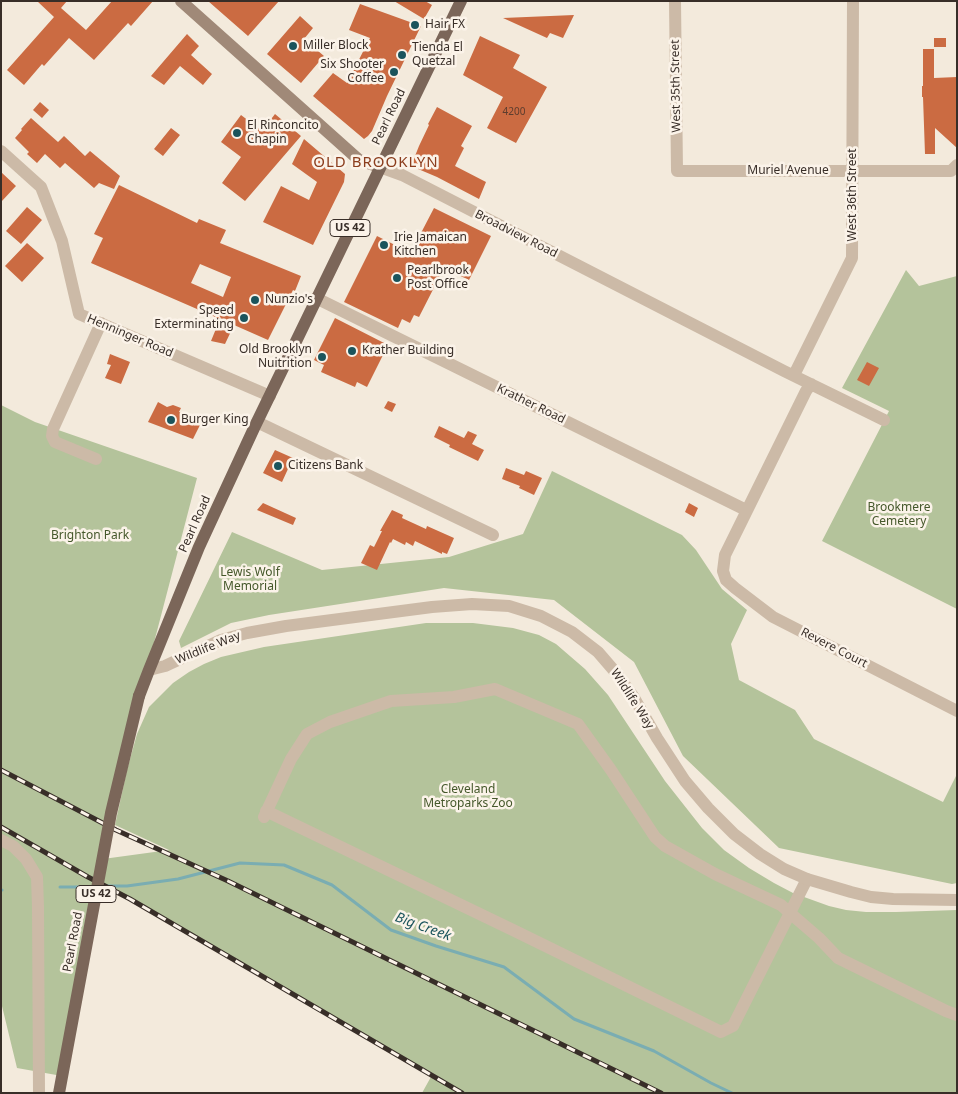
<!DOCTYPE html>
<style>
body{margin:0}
#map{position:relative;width:958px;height:1094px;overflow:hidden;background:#f3eadc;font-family:"Noto Sans",sans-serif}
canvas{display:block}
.frame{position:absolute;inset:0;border:2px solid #382e28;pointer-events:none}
</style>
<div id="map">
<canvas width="958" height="1094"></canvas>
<div class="frame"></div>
</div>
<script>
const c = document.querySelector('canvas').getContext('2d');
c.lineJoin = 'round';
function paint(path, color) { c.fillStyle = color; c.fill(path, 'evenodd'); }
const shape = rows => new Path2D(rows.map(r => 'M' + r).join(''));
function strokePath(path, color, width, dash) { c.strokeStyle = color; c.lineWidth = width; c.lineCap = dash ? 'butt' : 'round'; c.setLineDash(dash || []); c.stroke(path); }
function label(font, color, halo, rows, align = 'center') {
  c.font = font + ' "Noto Sans",sans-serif'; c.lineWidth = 5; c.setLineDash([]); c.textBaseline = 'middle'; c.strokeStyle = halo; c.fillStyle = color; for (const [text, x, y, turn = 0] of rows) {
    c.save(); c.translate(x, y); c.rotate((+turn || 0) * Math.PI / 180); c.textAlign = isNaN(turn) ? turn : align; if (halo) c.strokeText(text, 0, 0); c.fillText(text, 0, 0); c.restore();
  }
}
paint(shape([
 [906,270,919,286,957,276,957,609,822,541,889,411,842,388],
 [1,405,35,422,197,478,134,719,103,859,169,850,115,825,127,770,137,734,149,707,173,683,189,672,204,664,221,657,264,647,426,623,473,623,513,628,539,635,556,644,585,669,608,695,665,781,702,828,724,850,749,868,774,883,793,893,829,906,846,910,866,912,896,912,957,910,957,1093,422,1093,432,1075,130,899,98,887,62,1076,17,1068,1,1002],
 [552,471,682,535,696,550,722,589,747,610,731,644,739,680,795,710,814,739,943,802,957,774,957,883,952,884,779,848,683,756,634,662,554,600,444,588,269,615,231,623,181,648,179,641,232,532,322,570,449,557,523,534]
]), '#b4c39b');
strokePath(shape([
 [102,886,127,886,178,879,240,863,284,865,332,885,391,930,436,946,504,967,574,1019,654,1051,711,1083,732,1093],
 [60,887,93,887],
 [1,890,2,890]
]), '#7aadb2', 3);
paint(shape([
 [37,1,67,1,61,8,86,30,112,1,153,1,131,26,128,23,94,60,69,38,44,66,42,64,24,85,7,70,54,17],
 [208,1,279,1,248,36],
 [394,1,425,1,432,5,424,19],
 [360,4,421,26,387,96,372,131,368,136,364,139,313,96,333,73,347,83,370,38,349,30],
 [574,15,563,38,550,33,547,38,503,18],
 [300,16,313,28,304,39,324,56,301,83,267,54],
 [187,34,199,46,191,55,212,74,203,85,180,66,164,85,151,76],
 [480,36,520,55,513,68,547,87,516,143,487,128,503,97,463,75],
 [934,38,946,38,946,47,934,47],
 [923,49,934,49,934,78,957,77,957,148,935,128,935,154,925,154,923,97,922,97,922,86,923,86],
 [40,102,49,110,42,118,33,110],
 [437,107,472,126,461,146,464,148,455,166,486,182,479,199,437,177,411,166,419,146,429,125,428,124],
 [275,114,301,136,245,201,222,183,241,157,221,142,241,115,262,131],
 [31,118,58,142,64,136,85,156,90,151,120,176,114,189,99,183,94,188,65,163,60,168,45,154,37,163,27,154,29,152,15,138,22,130,21,129],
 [171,128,180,135,163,156,154,149],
 [304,139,345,174,344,182,313,245,263,222,281,186,309,200,317,182,292,164],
 [1,172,16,186,1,202],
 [119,185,197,223,199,219,226,230,220,243,301,276,295,291,293,290,268,340,234,325,225,344,211,341,220,319,91,263,103,238,94,234],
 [200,264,231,277,223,297,191,283],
 [27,207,42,220,21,244,6,231],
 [434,208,491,236,469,280,444,268,419,317,414,315,410,323,402,319,398,328,344,302,377,236,395,245,393,248,409,256],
 [27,243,44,258,22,282,5,266],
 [335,318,388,345,367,387,357,382,355,387,321,372,324,365,314,360],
 [110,354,130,362,121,384,105,378,111,365,107,364],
 [867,362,879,368,869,386,857,380],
 [388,401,396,404,392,412,384,408],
 [158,402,167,407,173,405,181,408,179,412,202,421,193,439,148,422],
 [439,426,464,438,468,431,477,435,472,444,484,450,478,461,449,447,450,445,434,437],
 [275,450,293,458,282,482,263,473],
 [506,468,524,475,526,471,542,478,534,495,519,488,520,486,502,479],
 [263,503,296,518,293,525,257,510],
 [689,503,698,508,694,517,685,512],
 [392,510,403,515,402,518,426,529,427,526,454,538,447,554,442,552,442,554,415,541,413,546,406,542,405,545,393,539,391,543,390,542,377,570,361,563,370,545,374,547,382,531,380,531]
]), '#cb6b42');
strokePath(shape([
 [675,1,677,171,951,171,957,165],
 [1,151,41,187,62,241,79,314,270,396],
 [380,167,402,175,784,371,884,420],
 [316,298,746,510],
 [794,375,852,258,853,1],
 [811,384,806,391,725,555,723,571,726,580,735,588,773,617,957,711],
 [257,422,493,535],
 [96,459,55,442,52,436,53,429,101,323],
 [266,811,515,931,721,1032,733,1026,807,879],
 [264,817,291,759,307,734,330,722,391,701,454,697,495,689,578,724,611,770,655,837,665,846,715,874,781,905,790,913,819,938,838,958,946,1011,957,1015],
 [1,840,13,846,26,859,37,877,38,907,39,1093]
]), '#ccbaa7', 12);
strokePath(shape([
 [149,670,165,666,221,640,247,633,286,626,432,607,472,604,509,606,541,616,572,632,598,652,617,674,633,696,657,738,685,781,708,808,734,834,760,854,784,869,807,879,851,892,871,897,893,899,957,900]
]), '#ccbaa7', 12);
strokePath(shape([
 [181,1,359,160,380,167]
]), '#a08978', 12);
strokePath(shape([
 [139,696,149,670,199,547,255,426,461,1]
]), '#7b6659', 12);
const rail = shape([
 [1,770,116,830,228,881,661,1093],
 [1,827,88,877,130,899,462,1093]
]);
strokePath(rail, '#382e28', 5);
strokePath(rail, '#fbf3e9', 3, [9]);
strokePath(shape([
 [59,1093,111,813,139,696]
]), '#7b6659', 12);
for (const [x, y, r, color] of [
 [415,25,5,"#1b545c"],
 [293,46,5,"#1b545c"],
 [402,55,5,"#1b545c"],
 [394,72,5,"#1b545c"],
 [237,133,5,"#1b545c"],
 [384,245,5,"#1b545c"],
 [397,278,5,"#1b545c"],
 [255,300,5,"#1b545c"],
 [244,318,5,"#1b545c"],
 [352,351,5,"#1b545c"],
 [322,357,5,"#1b545c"],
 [171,420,5,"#1b545c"],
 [278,466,5,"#1b545c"]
]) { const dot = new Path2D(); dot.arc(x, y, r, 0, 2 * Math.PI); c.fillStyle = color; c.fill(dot); strokePath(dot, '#fbf3e9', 2); }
label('10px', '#5d3d2e', null, [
 ["4200",514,112]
]);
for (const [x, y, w] of [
 [350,228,40],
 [96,894,40]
]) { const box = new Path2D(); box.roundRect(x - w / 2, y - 8.5, w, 17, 4); c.fillStyle = '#fbf3e9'; c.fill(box); strokePath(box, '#382e28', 1); }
label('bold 11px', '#382e28', null, [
 ["US 42",350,228],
 ["US 42",96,894]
]);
label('12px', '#382e28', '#fbf3e9', [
 ["Hair FX",425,25],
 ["Miller Block",303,46],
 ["Tienda El",412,48],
 ["Quetzal",412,62],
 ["Six Shooter",384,65,"right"],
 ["Coffee",384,79,"right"],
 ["El Rinconcito",247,126],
 ["Chapin",247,140],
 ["Irie Jamaican",394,238],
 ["Kitchen",394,252],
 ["Pearlbrook",407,271],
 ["Post Office",407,285],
 ["Nunzio's",265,300],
 ["Speed",234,311,"right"],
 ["Exterminating",234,325,"right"],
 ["Old Brooklyn",312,350,"right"],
 ["Nuitrition",312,364,"right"],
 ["Krather Building",362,351],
 ["Burger King",181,420],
 ["Citizens Bank",288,466]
], 'left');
label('12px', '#382e28', '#fbf3e9', [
 ["West 35th Street",676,86,-91],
 ["Pearl Road",389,117,-64],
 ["Muriel Avenue",788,171],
 ["West 36th Street",853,195,-90],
 ["Broadview Road",516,234,27],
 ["Henninger Road",130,336,23],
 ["Krather Road",531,404,26],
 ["Pearl Road",195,524,-66],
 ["Wildlife Way",208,648,-22],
 ["Revere Court",834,648,27],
 ["Wildlife Way",632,699,57],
 ["Pearl Road",73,942,-79]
]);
label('12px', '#45582b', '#fbf3e9', [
 ["Brookmere",899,508],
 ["Cemetery",899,522],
 ["Brighton Park",90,536],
 ["Lewis Wolf",250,573],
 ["Memorial",250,587],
 ["Cleveland",468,790],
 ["Metroparks Zoo",468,804]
]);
label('italic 14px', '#1b545c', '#fbf3e9', [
 ["Big Creek",423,927,20]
]);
c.letterSpacing = '1px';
label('15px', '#8b3d1d', '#fbf3e9', [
 ["OLD BROOKLYN",376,163]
]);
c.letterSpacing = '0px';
</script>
